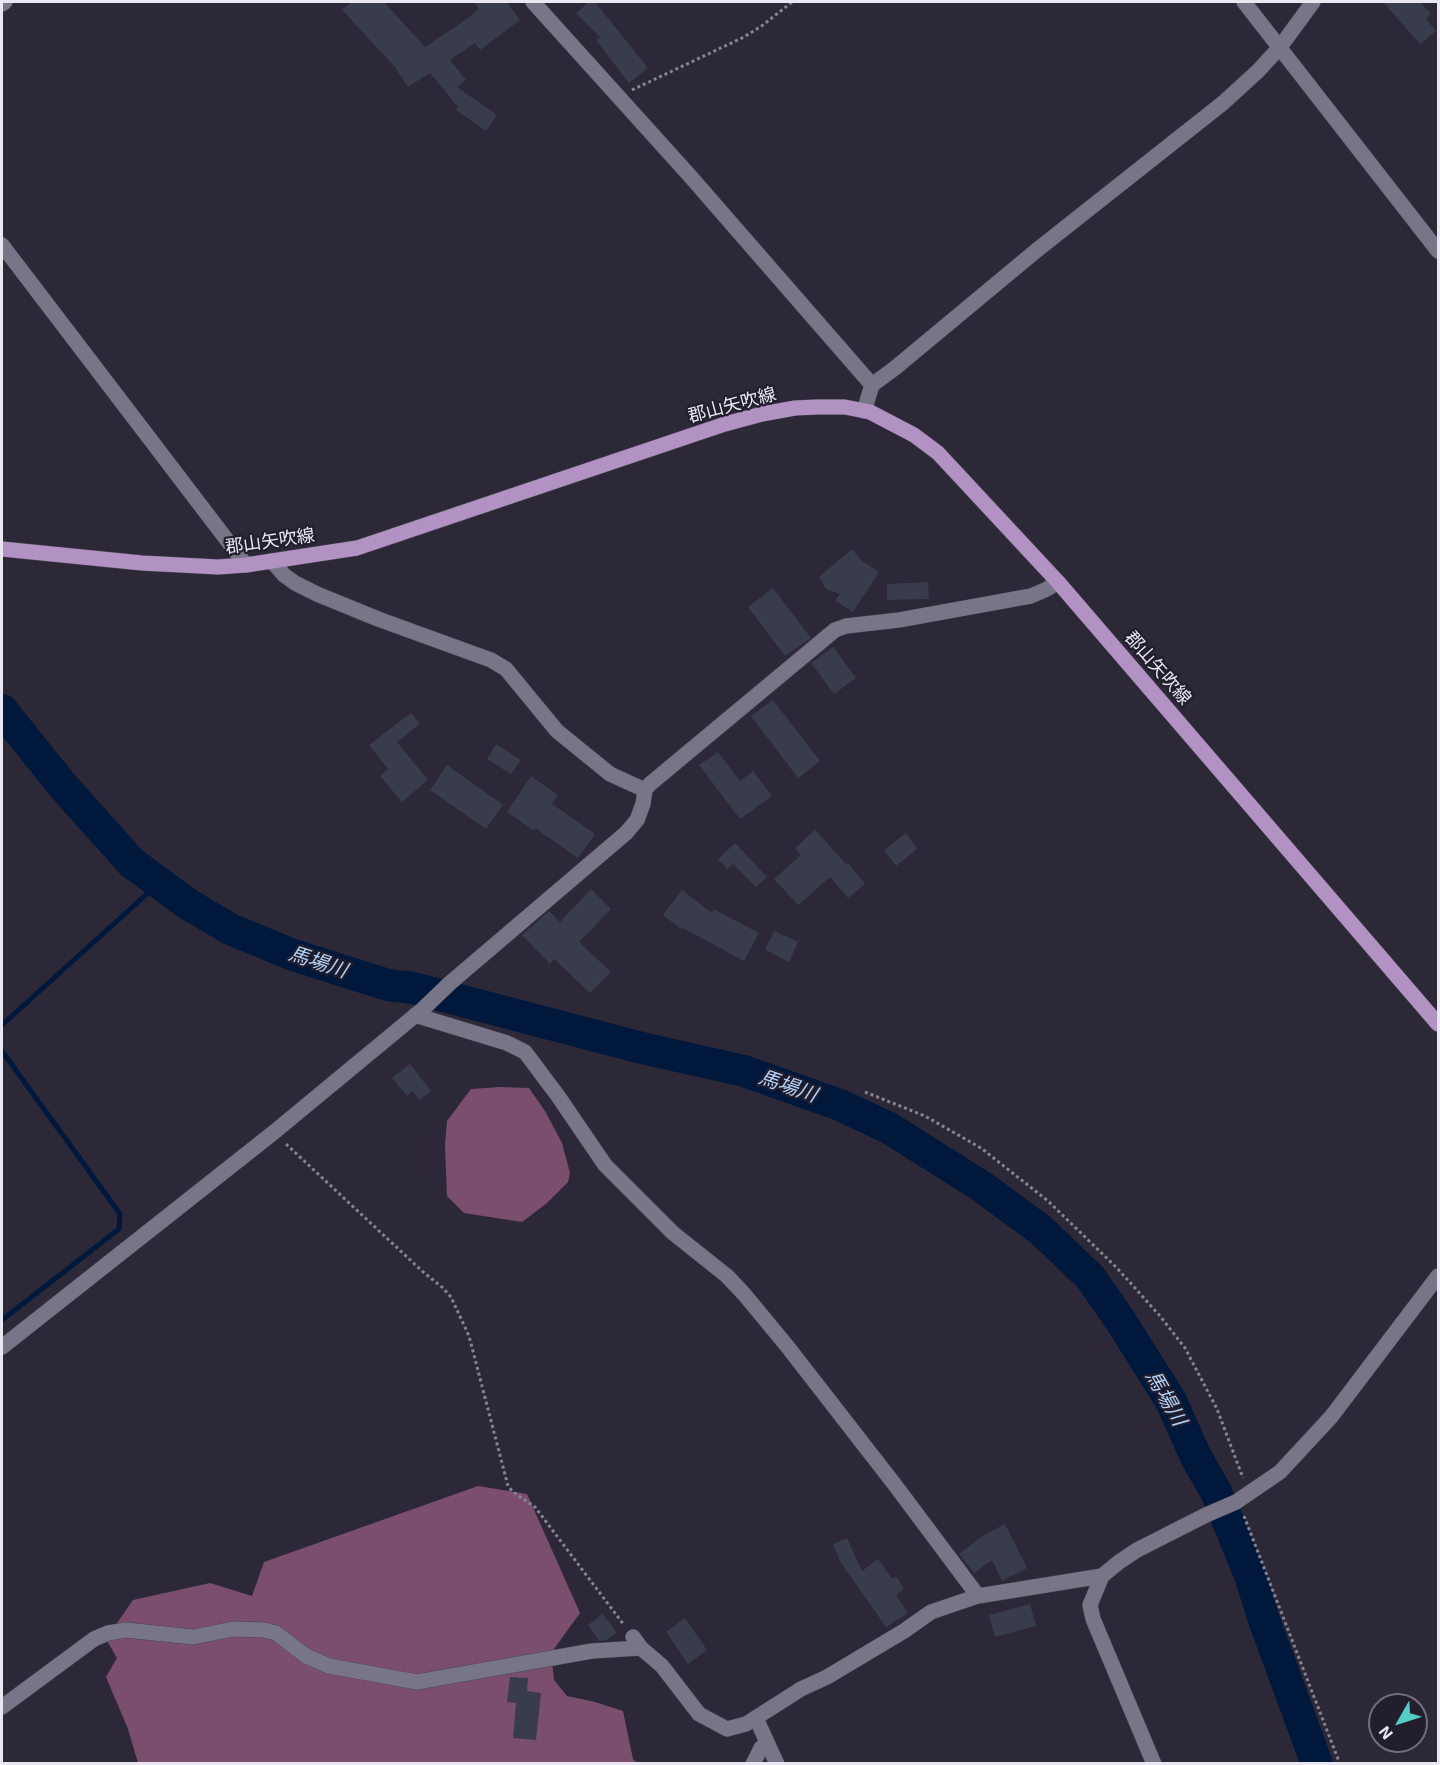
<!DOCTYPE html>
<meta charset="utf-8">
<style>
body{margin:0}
#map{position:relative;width:1440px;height:1765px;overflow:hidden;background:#2c2838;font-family:"Exo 2",sans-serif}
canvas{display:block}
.frame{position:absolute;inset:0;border:3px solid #e9e7f2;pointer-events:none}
.north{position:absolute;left:1368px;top:1693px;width:60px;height:60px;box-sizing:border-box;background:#221e2e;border:2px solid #726e7c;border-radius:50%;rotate:231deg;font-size:16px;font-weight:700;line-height:24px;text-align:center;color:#e9e7f2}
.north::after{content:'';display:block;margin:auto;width:21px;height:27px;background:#54cdc7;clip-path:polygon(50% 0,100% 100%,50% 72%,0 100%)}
</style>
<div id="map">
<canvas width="1440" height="1765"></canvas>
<div class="frame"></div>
<div class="north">N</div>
</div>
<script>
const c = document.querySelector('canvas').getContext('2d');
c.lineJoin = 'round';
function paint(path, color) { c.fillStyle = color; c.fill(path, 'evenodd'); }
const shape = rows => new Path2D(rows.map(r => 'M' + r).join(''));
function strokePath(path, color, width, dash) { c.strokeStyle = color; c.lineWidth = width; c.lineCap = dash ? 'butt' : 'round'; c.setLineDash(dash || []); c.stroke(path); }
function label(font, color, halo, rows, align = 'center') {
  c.font = font + ' "Exo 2","Noto Sans JP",sans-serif'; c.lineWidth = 4.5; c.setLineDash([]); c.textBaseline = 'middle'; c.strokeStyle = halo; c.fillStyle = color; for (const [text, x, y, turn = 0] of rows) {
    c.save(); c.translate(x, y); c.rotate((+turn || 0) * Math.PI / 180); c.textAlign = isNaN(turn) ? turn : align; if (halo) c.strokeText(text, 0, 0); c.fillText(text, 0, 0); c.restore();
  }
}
paint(shape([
 [500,1087,529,1088,545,1111,562,1143,570,1173,568,1182,547,1203,522,1222,464,1213,447,1196,445,1145,447,1121,471,1089],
 [478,1486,527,1494,580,1613,551,1653,554,1680,567,1696,595,1702,623,1711,633,1759,637,1763,138,1763,128,1729,106,1677,117,1658,106,1639,133,1600,210,1583,252,1596,264,1562]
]), '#7b4e6e');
strokePath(shape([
 [2,1025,159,883],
 [2,1051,120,1214,119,1229,2,1320]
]), '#00183b', 5);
strokePath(shape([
 [2,710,63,786,132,863,188,904,230,929,293,955,388,985,413,988,642,1048,744,1071,840,1105,889,1128,981,1186,1042,1231,1090,1277,1120,1320,1171,1401,1196,1457,1216,1492,1251,1578,1264,1620,1317,1764]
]), '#00183b', 32);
paint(shape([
 [351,2,384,2,425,47,461,23,479,9,474,2,507,2,520,20,480,50,475,43,450,60,466,80,457,87,497,115,486,131,456,110,458,107,430,73,408,87,395,67,342,10],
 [589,2,595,2,648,68,629,83,596,40,600,37,576,13],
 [1383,2,1420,2,1431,14,1426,19,1436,31,1420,44],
 [852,549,861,560,879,572,853,612,835,601,840,594,826,589,819,577],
 [928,582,929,599,887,600,887,584],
 [773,588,811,638,785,656,748,607],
 [833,647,856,678,834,694,811,663],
 [773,700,820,761,798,778,751,716],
 [411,713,420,724,397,742,428,780,402,802,380,776,388,769,369,745],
 [496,744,521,760,511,774,487,759],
 [718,752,740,781,753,771,772,796,740,819,699,765],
 [447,765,503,805,486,829,430,790],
 [531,776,558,795,552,804,595,834,578,858,535,828,534,831,507,812],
 [815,830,846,864,848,863,865,884,848,898,830,877,798,905,774,879,801,855,795,848],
 [906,833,917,849,896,866,884,850],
 [735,843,767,877,756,887,733,864,727,869,718,859],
 [591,889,611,909,579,942,611,972,590,993,554,959,550,964,522,935,549,911,560,922],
 [682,890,712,913,714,909,759,933,744,961,681,927,680,928,663,915],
 [774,931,798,942,789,962,765,950],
 [410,1064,431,1091,419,1100,413,1091,407,1096,392,1078],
 [1005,1524,1027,1568,1002,1581,992,1560,974,1573,959,1554,984,1535],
 [847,1538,862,1571,878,1559,892,1579,896,1576,904,1589,896,1595,908,1613,886,1627,841,1563,833,1544],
 [1030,1604,1036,1626,995,1637,989,1615],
 [603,1614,617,1633,606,1640,599,1641,588,1625],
 [685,1618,707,1650,688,1664,666,1632],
 [510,1677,528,1678,527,1691,541,1693,536,1740,513,1738,516,1703,507,1702]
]), '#383c4c');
const minor = shape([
 [533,2,690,176,872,385],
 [1244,2,1438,251],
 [2,4,5,2],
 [2,245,246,565],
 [864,411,872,385,895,368,1037,250,1223,103,1258,71,1280,47,1313,2],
 [272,561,284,575,295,583,317,594,378,619,491,660,506,669,557,731,610,774,645,790],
 [415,1015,507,1043,525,1052,558,1096,605,1165,673,1233,727,1276,744,1294,787,1346,895,1485,978,1596],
 [2,1347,273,1133,423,1009,450,983,626,833,637,820,643,804,645,790,650,784,835,630,846,626,899,620,1031,596,1047,589,1058,582],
 [633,1637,641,1648,662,1666,699,1714,727,1729,746,1724,801,1689,827,1677,904,1631,931,1612,978,1596,1102,1576],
 [2,1707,94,1639,108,1633,126,1630,193,1637,233,1629,264,1630,276,1633,306,1656,329,1666,417,1682,592,1651,641,1648],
 [756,1718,777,1764],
 [753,1764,761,1748,767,1743],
 [1154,1764,1093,1619,1090,1605,1102,1576,1119,1562,1137,1550,1206,1515,1236,1502,1280,1472,1331,1417,1438,1276]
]);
const major = shape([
 [2,549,142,563,218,567,246,565,357,548,725,424,762,414,795,408,817,407,845,407,870,412,914,435,938,453,1058,582,1438,1024]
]);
strokePath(minor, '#474452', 16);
strokePath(major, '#474452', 16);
strokePath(shape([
 [632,90,744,37,763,25,792,2],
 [865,1092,925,1116,981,1148,1048,1201,1117,1268,1160,1316,1185,1348,1217,1409,1243,1478],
 [286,1144,422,1271,443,1288,451,1297,469,1336,508,1486,513,1492,535,1507,624,1625],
 [1244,1516,1340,1764]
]), '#878491', 3, [3, 3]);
strokePath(minor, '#797588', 15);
strokePath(major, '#b192c2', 15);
label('18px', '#e9e7f2', '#221e2e', [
 ["郡山矢吹線",732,405,-15],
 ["郡山矢吹線",270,541,-8],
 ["郡山矢吹線",1158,668,49]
]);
label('italic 20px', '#b2d2f8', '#221e2e', [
 ["馬場川",318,962,18],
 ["馬場川",788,1086,19],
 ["馬場川",1166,1398,60]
]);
</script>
